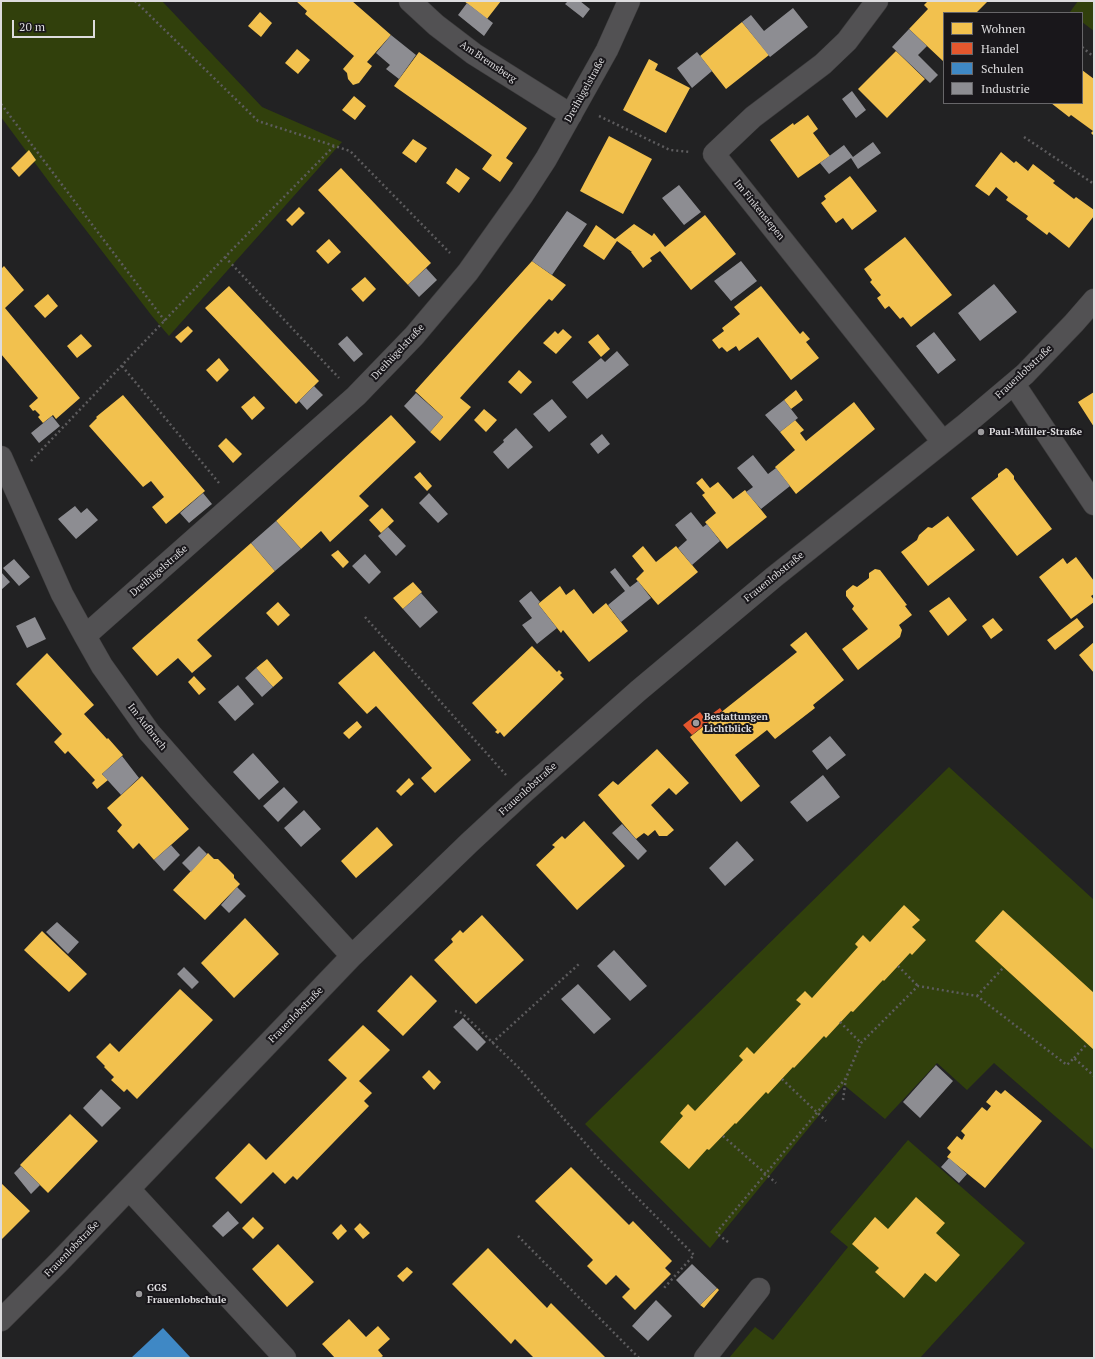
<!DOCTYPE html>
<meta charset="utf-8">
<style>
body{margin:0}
#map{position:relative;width:1095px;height:1359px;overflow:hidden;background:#222223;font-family:"PT Serif",serif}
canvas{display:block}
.frame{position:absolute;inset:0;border:2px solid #dddcde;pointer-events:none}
.legend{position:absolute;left:943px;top:12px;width:140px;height:92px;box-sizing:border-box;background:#19171b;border:1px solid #676669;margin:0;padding:5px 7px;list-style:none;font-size:12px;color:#dddcde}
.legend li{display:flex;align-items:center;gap:8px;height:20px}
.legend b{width:20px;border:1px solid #676669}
.scale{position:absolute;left:12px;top:20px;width:83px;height:18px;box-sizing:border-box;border:2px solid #dddcde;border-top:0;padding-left:5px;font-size:12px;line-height:14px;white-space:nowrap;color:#dddcde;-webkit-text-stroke:3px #19171b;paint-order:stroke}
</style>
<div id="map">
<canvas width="1095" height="1359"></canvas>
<div class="frame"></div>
<ul class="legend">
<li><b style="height:11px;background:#f2c14e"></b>Wohnen</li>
<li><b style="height:11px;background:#e4572e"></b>Handel</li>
<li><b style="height:11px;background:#3f88c5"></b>Schulen</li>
<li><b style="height:11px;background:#8d8d92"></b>Industrie</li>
</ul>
<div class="scale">20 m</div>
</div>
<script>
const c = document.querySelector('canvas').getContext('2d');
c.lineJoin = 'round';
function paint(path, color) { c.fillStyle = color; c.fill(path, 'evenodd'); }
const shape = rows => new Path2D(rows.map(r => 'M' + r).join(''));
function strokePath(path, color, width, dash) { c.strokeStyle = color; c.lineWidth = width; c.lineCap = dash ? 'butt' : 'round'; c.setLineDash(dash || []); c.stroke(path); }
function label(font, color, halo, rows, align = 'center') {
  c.font = font + ' "PT Serif",serif'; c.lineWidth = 4; c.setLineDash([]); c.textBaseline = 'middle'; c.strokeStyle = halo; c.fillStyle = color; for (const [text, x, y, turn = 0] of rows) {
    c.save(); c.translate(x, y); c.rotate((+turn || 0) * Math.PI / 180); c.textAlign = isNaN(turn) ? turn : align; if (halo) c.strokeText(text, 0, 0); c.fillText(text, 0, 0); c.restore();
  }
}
paint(shape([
 [1,1,162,1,262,107,342,142,169,336,152,316,55,190,1,117],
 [1078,1,1094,1,1094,31,1082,22,1082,13,1070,12],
 [949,767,1094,900,1094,1150,994,1063,967,1090,937,1063,885,1119,844,1085,710,1248,585,1124],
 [908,1140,1025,1243,920,1358,729,1358,755,1327,773,1340,848,1247,830,1232]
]), '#31400c');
paint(shape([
 [296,1,352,1,391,35,367,62,372,66,359,83,353,85,348,79,347,73,343,69,354,56,305,14,307,11],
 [464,1,501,1,487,19],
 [928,1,988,1,976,13,944,13,944,62,909,29,928,9,924,5],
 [260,12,272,23,261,37,248,26],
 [742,22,769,55,726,89,700,56],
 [297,49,310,60,298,74,285,63],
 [896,51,925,79,887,118,858,89],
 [419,52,527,128,506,158,513,163,500,182,482,169,492,155,394,86],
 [649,59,658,64,655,70,690,88,666,133,623,110],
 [1082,70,1094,79,1094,136,1091,133,1093,131,1071,115,1069,117,1051,103,1082,103],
 [354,96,366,106,355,120,342,110],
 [808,115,818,129,813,133,830,156,798,178,770,140,793,123,794,125],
 [609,136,652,159,623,214,580,191],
 [413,139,427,148,416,163,402,153],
 [29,150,36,160,19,177,11,168],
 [1001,152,1014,163,1016,161,1028,171,1033,164,1055,181,1053,183,1074,199,1076,197,1094,210,1094,216,1069,248,1049,232,1047,235,1026,219,1028,216,1006,200,1008,197,996,187,989,196,975,186],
 [341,168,431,263,408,285,318,190],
 [456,168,470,178,459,193,446,183],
 [850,176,877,211,852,230,843,218,836,223,821,203,826,199,824,196],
 [299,207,305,213,292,226,286,220],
 [705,215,736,254,691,290,660,251,650,258,652,261,643,268,631,252,632,252,617,241,604,260,583,246,596,225,615,239,634,224,652,236,654,233,665,247],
 [905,237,952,295,911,327,903,317,900,319,889,306,885,309,877,298,881,295,870,282,872,280,864,269],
 [329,239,341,252,328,264,316,251],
 [532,261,566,285,552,301,549,299,460,398,471,407,440,441,430,432,443,417,415,391],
 [4,266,24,290,5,308,80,398,56,419,53,415,43,423,38,417,40,415,35,410,33,411,29,406,38,398,1,354,1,269],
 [365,277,376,289,363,302,351,289],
 [229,286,319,381,296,404,205,308],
 [761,286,800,334,803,331,810,339,806,342,819,358,791,380,758,337,739,351,736,346,727,352,722,347,719,349,712,340,724,331,722,328,740,314,734,307],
 [48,294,58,306,45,318,34,306],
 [188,326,193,331,181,343,175,337],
 [563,329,572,337,556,354,543,343,555,331,558,334],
 [81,334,92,346,77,358,67,346],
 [598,334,610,349,601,357,588,342],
 [219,358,229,370,217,382,206,370],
 [519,370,532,382,521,394,508,382],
 [796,390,803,400,791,409,784,400],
 [1094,392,1094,427,1078,402],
 [123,395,205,491,166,524,152,507,164,497,151,481,143,487,89,426,97,418,96,417],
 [254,396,265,408,252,420,241,407],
 [854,402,875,429,796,494,775,467,795,450,780,432,795,420,804,430,800,433,806,441],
 [484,409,497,420,486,432,474,420],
 [391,415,416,442,359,496,369,506,330,542,321,531,301,549,276,521],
 [226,438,242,454,233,463,218,446],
 [1006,468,1008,469,1014,476,1014,479,1052,529,1017,556,971,498,998,477,998,474],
 [420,472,432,486,427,491,414,477],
 [702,478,710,488,718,482,733,499,745,490,767,517,727,549,705,522,716,513,702,495,705,493,696,483],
 [382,508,394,521,381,533,369,520],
 [948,516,975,550,928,586,901,552,917,540,919,535,928,527,932,528],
 [251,543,275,571,197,640,212,656,192,673,178,658,157,676,132,648],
 [643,546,656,562,676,546,698,572,658,605,636,579,644,571,632,556],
 [338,550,349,562,343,568,331,555],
 [1076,557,1094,581,1094,594,1091,596,1094,600,1094,602,1071,619,1039,577,1063,558,1067,564],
 [875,569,880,570,907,605,905,606,912,615,899,625,902,630,900,637,858,670,842,649,868,629,852,609,854,606,846,596,846,591,853,585,857,587,869,578,869,573],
 [413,582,422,592,403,609,393,598],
 [560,586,566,595,574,589,593,614,606,603,628,631,589,662,563,630,561,633,538,604],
 [949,597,967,620,948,636,929,611],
 [278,602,290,615,278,626,266,613],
 [993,618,1003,630,991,639,982,626],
 [1077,618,1084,627,1055,650,1047,640],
 [806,632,844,680,813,705,815,708,775,739,767,730,735,755,760,786,741,802,690,737,797,652,790,645],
 [1094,642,1094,673,1079,655],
 [532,646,557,672,559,670,562,673,560,675,564,679,504,737,500,732,498,734,495,732,497,730,472,703],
 [374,651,471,760,435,793,421,778,432,768,376,706,367,714,338,683],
 [47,653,94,705,84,714,107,739,108,738,123,755,102,774,108,780,97,789,92,783,95,780,68,751,65,754,54,742,62,734,16,684],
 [267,659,283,678,273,687,256,668],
 [194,676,206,689,199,695,188,682],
 [357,721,362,727,349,739,343,733],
 [657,749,689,783,676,795,669,788,651,805,674,830,667,836,659,836,655,830,648,836,644,833,636,839,598,795,613,781,618,785],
 [142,776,189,829,154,860,139,843,133,849,117,831,122,825,107,808],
 [409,778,414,784,401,796,396,791],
 [584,821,625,866,577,910,536,865,555,847,552,845,562,836,565,839],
 [377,827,393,845,356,878,341,861],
 [208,853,214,859,218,859,234,875,234,878,240,884,205,920,173,890],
 [904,905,920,920,912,927,926,940,912,955,910,953,884,981,883,980,853,1012,851,1011,826,1038,824,1036,794,1068,793,1067,768,1094,766,1092,736,1124,735,1123,709,1150,707,1149,689,1169,660,1142,683,1116,680,1113,688,1104,695,1111,743,1060,739,1056,747,1047,754,1054,801,1004,796,1000,805,991,812,998,858,947,855,944,863,935,870,942],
 [1003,910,1094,993,1094,1050,975,941],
 [482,915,524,960,476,1004,434,960,453,942,451,939,460,930,463,933],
 [245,918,279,954,234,998,201,963],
 [42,931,87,974,69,992,24,950],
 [411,975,437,1001,403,1036,377,1011],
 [180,989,213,1020,137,1099,127,1089,124,1092,111,1080,114,1077,104,1067,105,1066,96,1057,110,1043,119,1052],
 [363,1025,390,1050,359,1081,372,1093,364,1101,369,1106,297,1180,293,1176,285,1184,273,1172,241,1204,215,1178,249,1143,266,1160,344,1081,347,1078,328,1060],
 [429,1070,441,1082,434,1090,422,1077],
 [996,1090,1001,1094,1005,1090,1042,1121,985,1188,947,1157,951,1152,947,1148,957,1136,962,1140,965,1135,961,1131,982,1107,987,1111,991,1106,986,1102],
 [70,1114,98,1141,48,1193,20,1165],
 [571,1167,629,1225,633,1221,672,1261,665,1268,671,1274,635,1310,622,1297,630,1289,616,1275,606,1285,587,1266,593,1260,535,1201],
 [1,1183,30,1211,1,1240],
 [916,1197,945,1223,936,1233,960,1255,936,1282,925,1273,904,1298,875,1272,879,1268,852,1244,875,1217,888,1229],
 [253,1217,264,1228,253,1239,242,1228],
 [360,1223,370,1233,363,1239,354,1229],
 [341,1224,347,1231,338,1240,332,1233],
 [278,1244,314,1282,287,1307,252,1269],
 [488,1248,547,1308,551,1303,606,1358,534,1358,515,1339,511,1344,452,1284],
 [407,1267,413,1272,403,1282,397,1276],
 [717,1288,719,1290,704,1308,700,1305],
 [349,1319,366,1337,378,1326,390,1339,378,1350,383,1356,380,1358,335,1358,322,1344]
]), '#f2c14e');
paint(shape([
 [720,708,722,711,692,735,683,725,700,712,705,719]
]), '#e4572e');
paint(shape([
 [163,1328,191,1358,131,1358]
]), '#3f88c5');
paint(shape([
 [568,1,580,1,590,9,583,18,565,4],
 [467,3,493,23,484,36,458,15],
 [793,8,808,27,770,57,742,22,751,15,764,31],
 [909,29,927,46,918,55,938,75,930,83,892,47],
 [391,35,416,55,399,79,386,69,390,65,376,53],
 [697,52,712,71,692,88,677,68],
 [852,91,866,110,856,118,842,99],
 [873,142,881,153,858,169,851,158,829,174,820,163,844,145,853,157],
 [679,185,701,212,684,225,662,198],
 [567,211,587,224,552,275,532,261],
 [741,261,757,281,731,301,714,281],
 [426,268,437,280,419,297,408,285],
 [994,284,1017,312,980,341,958,313],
 [934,332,956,360,938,374,916,346],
 [347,336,363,354,354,362,338,344],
 [617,351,629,365,587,399,572,382,601,358,605,362],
 [314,386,323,395,307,410,299,401],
 [416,393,443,417,430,432,404,406],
 [552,399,567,417,549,432,533,414],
 [784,400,798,418,780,432,765,415],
 [52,416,60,426,39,443,31,433],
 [516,428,533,447,508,469,493,452,504,442,503,440],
 [602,434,610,444,598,454,590,444],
 [753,455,768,474,776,468,790,486,761,509,746,492,753,487,737,468],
 [203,493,212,504,189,523,180,513],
 [429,493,448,514,438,523,419,503],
 [75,506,81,513,87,508,98,520,76,539,58,519],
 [691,512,703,527,707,524,720,541,692,565,678,548,687,540,675,525],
 [276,521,301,549,275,571,251,543],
 [388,527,406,546,396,556,378,536],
 [365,554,381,572,369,584,352,566],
 [14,559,30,577,19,586,3,568],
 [615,568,630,587,638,581,651,598,621,622,608,605,625,591,610,572],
 [1,572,10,582,1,590],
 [531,591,540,602,538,604,557,628,537,644,522,625,532,618,519,601],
 [421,593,438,612,420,628,403,609],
 [35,617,46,639,27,648,16,626],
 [256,668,273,687,262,697,245,678],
 [238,685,254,704,235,721,218,702],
 [830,736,846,755,827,770,812,751],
 [253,753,279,782,259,800,233,772],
 [122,756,139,778,121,795,102,774],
 [823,775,840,797,807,822,790,802],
 [284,787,298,802,278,822,263,806],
 [304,810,321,829,301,847,284,828],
 [622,824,647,851,638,860,612,833],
 [737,841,754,860,725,886,709,868],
 [171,845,180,855,164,871,154,860],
 [199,846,207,854,191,872,182,863],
 [237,887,246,896,229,913,221,905],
 [57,922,79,942,68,954,46,932],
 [614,950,647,986,630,1001,597,966],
 [184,967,199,982,192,989,177,974],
 [578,984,611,1019,594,1034,561,999],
 [463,1018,486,1042,477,1051,453,1027],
 [936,1065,953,1081,920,1118,903,1102],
 [101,1089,121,1108,102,1127,83,1108],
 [949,1158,967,1174,959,1183,941,1167],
 [21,1166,40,1185,31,1194,14,1173],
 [228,1211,239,1223,223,1237,212,1226],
 [692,1264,717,1288,700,1305,676,1280],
 [656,1300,672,1316,648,1341,632,1326]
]), '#8d8d92');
const street = shape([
 [410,1,436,25,474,54,571,115],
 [877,1,847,41,823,64,753,117,714,154,943,442],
 [1014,384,1094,504],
 [1,457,62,594,85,636,102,666,127,701,149,732,199,789,352,956],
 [85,636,356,396,414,336,468,272,522,196,546,159,607,50,629,1],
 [129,1189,285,1358],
 [1,1320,59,1262,352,956,469,843,523,793,638,691,774,577,967,423,1025,374,1074,323,1094,300],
 [705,1358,759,1289]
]);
strokePath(street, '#3e3d3e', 23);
strokePath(shape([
 [135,1,258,121,350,151,450,253],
 [1082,47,1094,57],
 [1,104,165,321],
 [599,116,670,150,690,152],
 [1024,137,1094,184],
 [225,257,339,378],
 [122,366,219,483],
 [31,461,225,257,334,146],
 [365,617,506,775],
 [898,966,918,986],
 [977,996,1004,967],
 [455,1011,462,1013,518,1067,601,1161,694,1255,664,1288],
 [840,1022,861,1043],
 [492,1043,579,964],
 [1074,1058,1087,1044],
 [782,1079,826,1121],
 [843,1100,846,1078,861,1043,918,986,977,996,1067,1065,1074,1058,1094,1076],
 [723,1136,776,1183],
 [518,1236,639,1358],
 [728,1242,716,1233,846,1078]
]), '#5d5c5e', 2.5, [2, 3]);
strokePath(street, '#525153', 22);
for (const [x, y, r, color] of [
 [981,432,4,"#9c9b9d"],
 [696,723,4,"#9c9b9d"],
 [139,1294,4,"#9c9b9d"]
]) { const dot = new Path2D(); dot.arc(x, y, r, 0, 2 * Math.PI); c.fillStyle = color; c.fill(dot); strokePath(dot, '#19171b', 1.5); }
label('10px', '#dddcde', '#19171b', [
 ["Am Bremsberg",488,62,34],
 ["Dreihügelstraße",585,90,-61],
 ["Im Finkensiepen",759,210,51],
 ["Dreihügelstraße",398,352,-47],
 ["Frauenlobstraße",1024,372,-43],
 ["Dreihügelstraße",159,571,-41],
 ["Frauenlobstraße",774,577,-39],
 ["Im Aufbruch",147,727,52],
 ["Frauenlobstraße",528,789,-42],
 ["Frauenlobstraße",296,1015,-46],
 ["Frauenlobstraße",72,1249,-46]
]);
label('bold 10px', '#dddcde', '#19171b', [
 ["Paul-Müller-Straße",989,432],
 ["Bestattungen",704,717],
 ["Lichtblick",704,729],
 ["GGS",147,1288],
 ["Frauenlobschule",147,1300]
], 'left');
</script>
